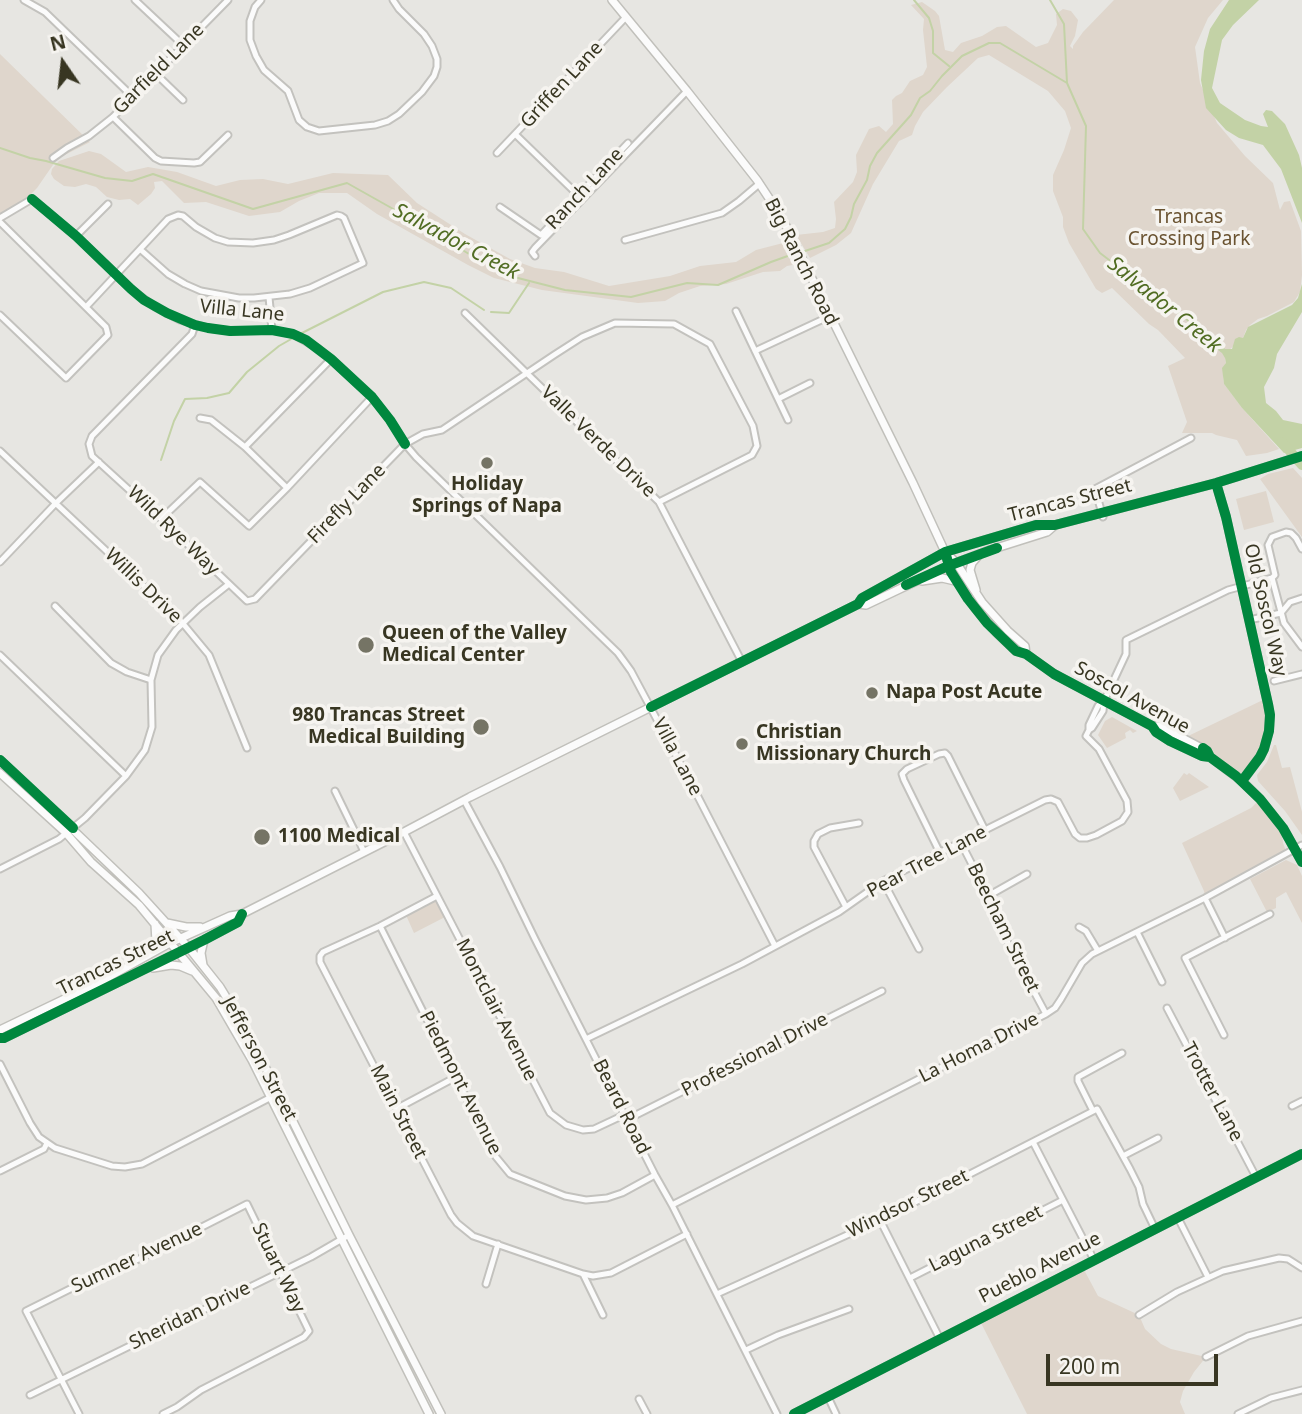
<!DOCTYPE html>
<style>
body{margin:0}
#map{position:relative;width:1302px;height:1414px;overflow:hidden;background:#e7e6e2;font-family:"Noto Sans",sans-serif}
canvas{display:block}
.north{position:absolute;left:28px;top:28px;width:70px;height:70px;-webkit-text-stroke:5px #f6f4f0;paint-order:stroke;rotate:346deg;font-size:19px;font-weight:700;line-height:28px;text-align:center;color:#383622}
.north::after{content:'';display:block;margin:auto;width:24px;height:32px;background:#383622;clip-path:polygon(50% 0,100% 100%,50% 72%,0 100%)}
.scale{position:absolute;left:1046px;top:1354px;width:172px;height:32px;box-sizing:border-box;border:4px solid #383622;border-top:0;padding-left:9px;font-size:21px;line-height:24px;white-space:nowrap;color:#383622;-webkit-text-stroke:5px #f6f4f0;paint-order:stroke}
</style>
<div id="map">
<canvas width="1302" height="1414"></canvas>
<div class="north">N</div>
<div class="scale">200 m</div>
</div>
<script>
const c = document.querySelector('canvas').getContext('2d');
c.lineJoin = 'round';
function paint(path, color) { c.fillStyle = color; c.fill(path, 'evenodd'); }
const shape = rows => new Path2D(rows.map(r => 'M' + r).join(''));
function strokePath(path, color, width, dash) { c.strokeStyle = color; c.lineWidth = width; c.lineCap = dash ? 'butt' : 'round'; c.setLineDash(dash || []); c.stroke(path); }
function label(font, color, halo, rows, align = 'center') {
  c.font = font + ' "Noto Sans",sans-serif'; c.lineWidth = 7; c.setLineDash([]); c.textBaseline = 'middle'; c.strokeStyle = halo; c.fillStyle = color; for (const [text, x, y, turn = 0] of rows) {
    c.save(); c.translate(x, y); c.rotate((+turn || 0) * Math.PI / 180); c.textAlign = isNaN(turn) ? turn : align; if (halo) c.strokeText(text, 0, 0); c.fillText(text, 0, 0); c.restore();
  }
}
paint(shape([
 [1114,0,1223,0,1208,18,1195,47,1200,83,1217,123,1245,156,1273,183,1280,210,1284,202,1290,201,1301,231,1302,275,1300,292,1294,302,1267,316,1258,319,1250,325,1246,330,1243,338,1229,350,1225,358,1226,363,1223,375,1224,384,1242,408,1279,449,1267,453,1246,456,1237,440,1216,435,1212,433,1182,433,1187,422,1168,366,1185,358,1158,330,1149,324,1112,288,1102,293,1096,289,1069,243,1063,227,1063,217,1053,191,1053,175,1064,150,1071,128,1065,111,1048,91,989,55,978,58,947,87,923,112,915,126,912,135,899,141,873,184,851,233,836,245,810,258,796,235,823,232,835,228,836,219,834,202,853,182,857,172,856,155,869,129,879,126,886,132,893,124,892,100,896,96,902,93,910,81,923,75,927,67,923,30,924,19,911,5,922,2,935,11,939,16,945,50,953,52,961,43,982,36,997,27,1006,26,1036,47,1048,43,1057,25,1056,14,1063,9,1071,11,1078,20,1075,36,1070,46,1073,49,1073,46,1083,32],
 [0,54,90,142,57,159,37,188,24,201,0,217],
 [89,151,101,154,126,172,148,167,177,172,216,186,240,180,263,179,288,184,333,173,388,175,417,203,465,234,510,259,535,268,564,272,609,286,670,276,700,266,736,262,756,250,787,242,798,264,787,266,780,271,763,272,726,284,700,286,679,293,665,301,638,303,542,290,494,278,468,265,377,214,347,193,319,193,299,201,280,212,249,216,206,202,184,203,162,181,154,182,155,188,151,194,138,205,130,199,119,200,107,197,96,187,86,184,75,187,64,186,54,179,51,174,52,169,59,161],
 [1293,468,1302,478,1302,537,1260,479,1268,474],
 [1266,491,1274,522,1244,530,1236,499],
 [1267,698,1269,704,1264,749,1244,779,1221,760,1184,738],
 [1112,717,1137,731,1133,733,1130,730,1125,733,1126,738,1107,748,1098,735,1105,721],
 [1274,745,1276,745,1282,768,1290,767,1302,812,1302,835,1285,811,1258,781,1257,775,1267,762],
 [1184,773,1187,775,1189,773,1209,787,1180,801,1173,788],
 [1257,802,1271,817,1282,834,1283,843,1287,854,1205,898,1204,891,1182,843,1251,808],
 [1286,860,1297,865,1302,876,1302,923,1286,892,1276,898,1276,908,1267,912,1250,879],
 [437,896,447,916,414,933,405,913],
 [1082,1266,1098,1296,1139,1315,1145,1329,1161,1344,1171,1349,1206,1357,1194,1372,1183,1391,1180,1402,1185,1414,1027,1414,979,1319]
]), '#dfd6cc');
paint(shape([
 [1229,0,1259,0,1233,25,1222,40,1212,88,1220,103,1245,120,1261,126,1268,127,1263,114,1266,110,1272,111,1285,124,1299,155,1302,168,1302,223,1281,169,1263,145,1239,138,1226,130,1206,108,1201,80,1204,51,1210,29],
 [1302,284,1302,312,1277,354,1274,368,1264,387,1266,403,1276,411,1283,420,1302,424,1302,448,1284,453,1242,408,1224,384,1222,368,1226,363,1225,358,1222,353,1213,346,1211,342,1212,339,1217,341,1225,349,1232,349,1235,339,1239,337,1243,338,1248,327,1292,305,1298,298]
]), '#c3d2a6');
strokePath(shape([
 [914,0,929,18,933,31,933,53,949,66],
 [1050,0,1064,24,1067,83],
 [0,148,30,158,46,161,105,178,132,181,153,174,253,209,347,183,420,224,469,254,514,277,565,290,631,297,687,283,718,285,771,262,796,253],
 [802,252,829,243,845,229,851,217,854,204,867,180,870,166,877,153,911,115,920,98,930,91,942,76,962,56,989,43,1000,43,1067,83,1086,126,1083,229,1100,253,1198,328,1213,342],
 [491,312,509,313,529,283],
 [298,335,383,292,424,282,451,288,484,310],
 [161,460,174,421,185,399,207,398,229,393,247,372,279,346,293,338]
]), '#c3d2a6', 2);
strokePath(shape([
 [1282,442,1302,465]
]), '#c3d2a6', 10);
const street = shape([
 [24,0,45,12,132,96],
 [135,0,183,45],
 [261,0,255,7,250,21,250,40,256,56,264,70,288,91,299,120,307,127,319,131,375,125,388,121,399,114,422,92,434,76,437,67,437,59,432,46,424,34,399,9,393,0],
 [155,73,183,100],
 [113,117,155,158,161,161,194,163,200,162,228,135],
 [515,134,578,195],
 [497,153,626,17],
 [53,158,67,148,89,136,113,117,228,0],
 [500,207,541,235,628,143],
 [0,218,32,199,76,236,131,289,155,307,180,320,208,328,230,331,272,330,293,334,319,349,372,397,390,420,405,444,416,457,618,653,631,671,694,789,775,946],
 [0,222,106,327,108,335,66,378,0,315],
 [76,236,108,204],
 [625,240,722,213,739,201,759,184],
 [535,256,532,252,535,248,687,91],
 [269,297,272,330],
 [86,307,168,219,178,215,183,216,196,227,215,238,228,242,253,243,274,240,289,235,337,215,341,216,344,218,363,263,310,288,290,294,254,298,239,298,201,291,185,284,168,274,141,250],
 [736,311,788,420],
 [465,313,659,502,742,662],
 [195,325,192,334,92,436,89,444,92,456,161,519,247,601,255,599,405,444,423,434,442,430,554,355,582,337,615,323,674,324,710,344,753,426,757,446,752,455,659,502],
 [755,351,830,316],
 [778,399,810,383],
 [200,418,211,420,245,447,287,488],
 [245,447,331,359],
 [0,451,180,620,209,655,247,748],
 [1103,517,1095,489,1191,438],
 [161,519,200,482,249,526,287,488,372,397],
 [1302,549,1296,538,1291,533,1286,532,1272,537,1268,545,1275,575,1272,578,1284,623,1302,647],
 [0,562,56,503,99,462],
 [55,606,111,663,127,672,151,680],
 [1249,620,1281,613,1290,602,1302,598],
 [0,655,126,776],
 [1274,681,1302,674],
 [1104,701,1098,706,1089,725,1089,730,1092,728,1103,711,1104,701,1126,654,1126,640,1228,590,1272,578],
 [335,791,354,830,364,852],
 [464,800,500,867,535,939,655,1175,672,1205,777,1414],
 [404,832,550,1113,566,1125,583,1130,594,1129,626,1114],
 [961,843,995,909,1000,928,1046,1014],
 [940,853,904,780,902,774,907,769,939,754,945,753,948,756,985,830],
 [0,869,59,839,85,818,126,776,145,750,152,727,151,680,158,655,176,630,200,607,229,584],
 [883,881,919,949],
 [437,896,380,926,323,952,320,956,320,962,451,1215,457,1223,473,1236,583,1274,603,1315],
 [988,896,1027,874],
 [1205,898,1225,938],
 [846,907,814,847,814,841,818,834,830,828,859,823],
 [380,926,496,1157,510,1174,565,1196,586,1200,607,1198,622,1193,655,1175],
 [1079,927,1086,931,1098,951],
 [1137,932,1162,982],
 [1167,1008,1256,1177],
 [1224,1035,1185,958,1270,914],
 [586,1039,742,964,839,912,883,881,1045,800,1051,799,1058,802,1075,834,1080,838,1087,838,1096,835,1122,821,1128,812,1127,801,1099,749,1086,736,1089,730],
 [0,1064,30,1123,39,1137,55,1148,112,1166,125,1167,142,1164,279,1093],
 [1292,1106,1302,1101],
 [396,1109,456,1077],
 [1093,1111,1078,1081,1078,1077,1122,1053],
 [628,1119,882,991],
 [1033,1142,1094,1260],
 [1123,1156,1158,1138],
 [0,1171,44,1149,47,1143],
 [672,1205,1046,1014,1055,1008,1061,999,1082,963,1092,954,1205,898,1302,845],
 [1178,1218,1208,1277],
 [880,1220,940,1339],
 [583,1274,593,1276,611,1273,687,1234],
 [910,1278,1063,1200],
 [486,1284,498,1244],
 [717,1294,880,1220,1097,1109,1130,1169,1139,1187,1143,1204,1155,1229],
 [1139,1315,1177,1292,1223,1271,1279,1258,1288,1259,1302,1268],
 [746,1350,778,1335,849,1309],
 [1206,1357,1248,1336,1302,1321],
 [30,1395,311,1257,349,1235],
 [828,1397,836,1414],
 [639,1399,647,1414],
 [79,1414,26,1311,110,1269,139,1259,247,1204,309,1331,304,1337,201,1390,177,1407,163,1414],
 [1238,1414,1271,1398,1302,1390]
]);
const secondary = shape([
 [612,0,687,91,757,180,782,218,913,483,945,552,951,572,975,608,996,632,1016,651,1026,654,1054,674,1152,726,1156,732,1170,741,1202,756,1210,757],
 [1216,483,1226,517,1268,704,1270,715,1269,731,1264,749,1260,757,1242,781],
 [946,552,957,564,982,602,1008,631,1025,646,1026,654],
 [922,581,942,578,955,581],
 [976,590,970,570,972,563,978,556],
 [858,604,866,605,948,566,990,550,1047,532,1054,526],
 [1152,726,1160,726,1207,751,1210,757,1242,781,1260,799,1283,828,1302,862],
 [0,760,139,893,189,948,220,987,239,1018,279,1093,349,1235,441,1414],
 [0,773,66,833,91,862,139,905,216,998,252,1060,429,1414],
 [167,923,186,927,200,927],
 [150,952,156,942,155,924],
 [203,965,201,953,204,940],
 [153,968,171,965,180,966,192,971],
 [0,1030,100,982,170,943,230,916,242,914,404,832,470,797,858,604,862,598,945,552,1036,525,1055,525,1216,483,1302,456],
 [0,1038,4,1038,204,940,238,922,242,914],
 [794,1414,1302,1154]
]);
strokePath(street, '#c3c2be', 9);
strokePath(secondary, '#c1c0bb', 10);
strokePath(street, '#fbfbfb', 5);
strokePath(secondary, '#fbfbfb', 7);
strokePath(shape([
 [32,199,76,236,131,289,144,300,167,313,195,325,208,328,230,331,272,330,293,334,306,340,331,359,372,397,390,420,405,444],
 [1216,483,1226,517,1268,704,1270,715,1269,731,1264,749,1260,757,1242,781],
 [945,552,951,572,968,599,987,623,1016,651,1026,654,1054,674,1152,726,1156,732,1170,741,1202,756,1210,757],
 [906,585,948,566,997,548],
 [651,707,858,604,862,598,945,552,1036,525,1055,525,1216,483,1302,456],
 [1203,748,1207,751,1210,757,1236,776,1260,799,1283,828,1302,862],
 [0,760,73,828],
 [0,1038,4,1038,204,940,238,922,242,914],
 [794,1414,1302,1154]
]), '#00873e', 10);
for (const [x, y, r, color] of [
 [487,463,7,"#757465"],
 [366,645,9,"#757465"],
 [872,693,7,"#757465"],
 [481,727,9,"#757465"],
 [742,744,7,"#757465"],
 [262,837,9,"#757465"]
]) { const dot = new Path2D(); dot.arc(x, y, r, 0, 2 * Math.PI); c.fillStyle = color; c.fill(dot); strokePath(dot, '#f6f4f0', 2.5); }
label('19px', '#383622', '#f6f4f0', [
 ["Garfield Lane",159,69,-45],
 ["Griffen Lane",562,85,-47],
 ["Ranch Lane",585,189,-47],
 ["Big Ranch Road",801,262,63],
 ["Villa Lane",242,311,6],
 ["Valle Verde Drive",598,442,44],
 ["Trancas Street",1070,501,-14],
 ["Firefly Lane",347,504,-46],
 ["Wild Rye Way",173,531,44],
 ["Willis Drive",143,586,44],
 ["Old Soscol Way",1265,610,77],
 ["Soscol Avenue",1132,698,29],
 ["Villa Lane",677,757,62],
 ["Pear Tree Lane",927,862,-28],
 ["Beecham Street",1003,928,64],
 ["Trancas Street",116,963,-26],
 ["Montclair Avenue",496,1010,63],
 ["La Homa Drive",979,1048,-27],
 ["Professional Drive",755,1055,-27],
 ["Jefferson Street",259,1059,62],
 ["Piedmont Avenue",460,1083,63],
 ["Trotter Lane",1212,1092,62],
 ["Beard Road",621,1107,63],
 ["Main Street",398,1112,63],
 ["Windsor Street",908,1204,-26],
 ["Laguna Street",986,1239,-27],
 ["Sumner Avenue",137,1258,-25],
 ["Stuart Way",278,1268,64],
 ["Pueblo Avenue",1040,1268,-27],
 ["Sheridan Drive",190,1316,-26]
]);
label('19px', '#6a5331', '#f6f4f0', [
 ["Trancas",1189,218],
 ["Crossing Park",1189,240]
]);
label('bold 19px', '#383622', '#f6f4f0', [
 ["Holiday",487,485,"center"],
 ["Springs of Napa",487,507,"center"],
 ["Queen of the Valley",382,634],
 ["Medical Center",382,656],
 ["Napa Post Acute",886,693],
 ["980 Trancas Street",465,716,"right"],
 ["Medical Building",465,738,"right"],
 ["Christian",756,733],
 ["Missionary Church",756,755],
 ["1100 Medical",278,837]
], 'left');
label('italic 21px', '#516d23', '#f6f4f0', [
 ["Salvador Creek",456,242,28],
 ["Salvador Creek",1164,305,39]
]);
</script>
